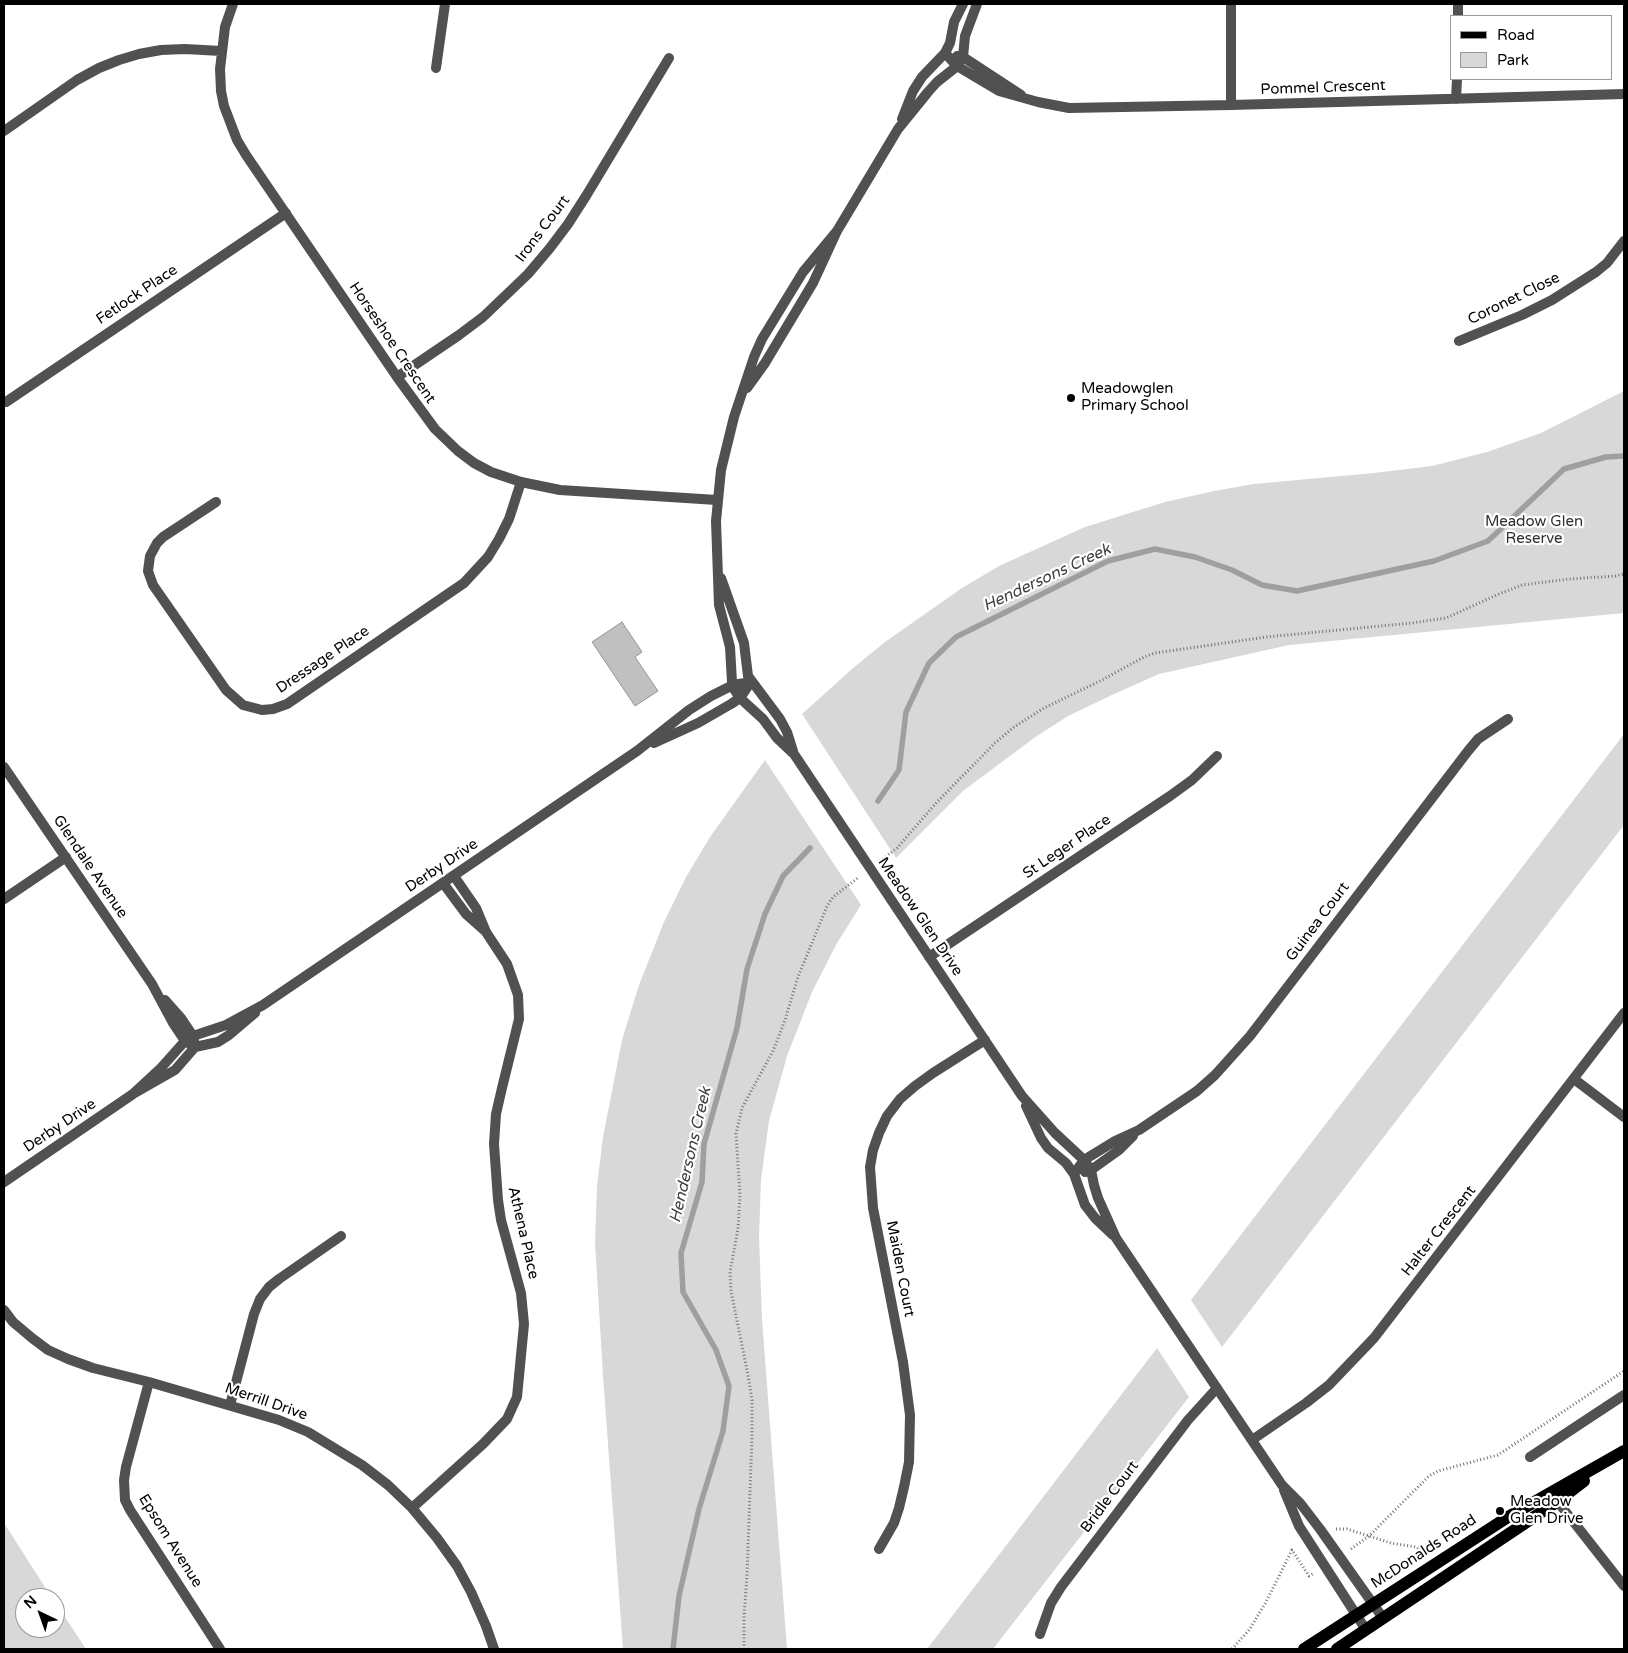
<!DOCTYPE html>
<style>
body{margin:0}
#map{position:relative;width:1628px;height:1653px;overflow:hidden;background:#fff;font-family:"Varela Round",sans-serif}
canvas{display:block}
.frame{position:absolute;inset:0;border:5px solid #000;pointer-events:none}
.legend{position:absolute;left:1450px;top:15px;width:162px;height:65px;box-sizing:border-box;background:#fff;border:1px solid #999;margin:0;padding:6px 9px;list-style:none;font-size:15px;color:#000}
.legend li{display:flex;align-items:center;gap:10px;height:25px}
.legend b{width:25px;border:1px solid #999}
.north{position:absolute;left:15px;top:1588px;width:50px;height:50px;box-sizing:border-box;background:#fff;border:1px solid #999;border-radius:50%;rotate:318deg;font-size:14px;font-weight:700;line-height:20px;text-align:center;color:#000}
.north::after{content:'';display:block;margin:auto;width:18px;height:22px;background:#000;clip-path:polygon(50% 0,100% 100%,50% 72%,0 100%)}
</style>
<div id="map">
<canvas width="1628" height="1653"></canvas>
<div class="frame"></div>
<ul class="legend">
<li><b style="height:6px;background:#000"></b>Road</li>
<li><b style="height:14px;background:#d8d8d8"></b>Park</li>
</ul>
<div class="north">N</div>
</div>
<script>
const c = document.querySelector('canvas').getContext('2d');
c.lineJoin = 'round';
function paint(path, color) { c.fillStyle = color; c.fill(path, 'evenodd'); }
const shape = rows => new Path2D(rows.map(r => 'M' + r).join(''));
function strokePath(path, color, width, dash) { c.strokeStyle = color; c.lineWidth = width; c.lineCap = dash ? 'butt' : 'round'; c.setLineDash(dash || []); c.stroke(path); }
function label(font, color, halo, rows, align = 'center') {
  c.font = font + ' "Varela Round",sans-serif'; c.lineWidth = 4.5; c.setLineDash([]); c.textBaseline = 'middle'; c.strokeStyle = halo; c.fillStyle = color; for (const [text, x, y, turn = 0] of rows) {
    c.save(); c.translate(x, y); c.rotate((+turn || 0) * Math.PI / 180); c.textAlign = isNaN(turn) ? turn : align; if (halo) c.strokeText(text, 0, 0); c.fillText(text, 0, 0); c.restore();
  }
}
paint(shape([
 [1624,391,1624,613,1289,645,1159,674,1114,694,1068,716,1034,738,963,791,896,858,802,714,852,669,885,642,962,588,999,566,1085,527,1165,502,1214,491,1254,484,1374,473,1432,466,1487,452,1541,433],
 [1624,734,1624,825,1222,1347,1191,1300],
 [765,760,861,905,837,943,812,992,787,1056,769,1121,761,1180,759,1237,762,1319,787,1649,623,1649,603,1376,595,1242,597,1186,603,1137,622,1040,639,985,664,922,686,877,710,837],
 [1157,1348,1189,1397,993,1649,927,1649],
 [4,1523,52,1598,25,1598,25,1628,55,1628,55,1602,86,1649,4,1649]
]), '#d8d8d8');
strokePath(shape([
 [878,801,899,770,906,712,929,663,956,637,1108,561,1155,549,1195,557,1232,570,1262,585,1297,591,1434,561,1488,541,1564,469,1606,457,1624,456],
 [673,1649,679,1596,699,1509,723,1431,729,1386,716,1350,683,1292,681,1253,702,1182,704,1144,737,1028,747,969,765,914,783,876,810,848]
]), '#9f9f9f', 5.5);
const building = shape([
 [622,622,642,652,635,657,658,691,635,706,592,642,622,622]
]);
paint(building, '#c0c0c0');
strokePath(building, '#959595', 1);
strokePath(shape([
 [880,861,897,848,937,802,995,743,1014,727,1044,708,1102,680,1144,657,1155,653,1266,637,1412,623,1446,618,1499,594,1522,585,1569,579,1616,576,1624,574],
 [1336,1529,1347,1529,1391,1543,1416,1547,1425,1553],
 [1351,1549,1369,1536,1429,1476,1438,1471,1498,1455,1624,1371],
 [744,1649,744,1617,747,1575,752,1436,752,1400,748,1375,731,1291,730,1272,738,1229,740,1195,736,1134,742,1108,773,1051,785,1020,798,977,827,906,833,897,859,877],
 [1232,1649,1249,1630,1265,1604,1292,1550,1309,1576,1314,1573]
]), '#737373', 3, [1, 2.5]);
strokePath(shape([
 [1530,1457,1624,1395],
 [1554,1497,1624,1586]
]), '#515151', 10);
strokePath(shape([
 [233,4,225,27,220,69,221,91,224,106,237,140,246,155,397,377,435,429,458,451,474,463,491,472,521,482,560,490,717,500],
 [1458,16,1458,4],
 [945,53,957,66,999,91,1038,102,1069,108,1231,105,1624,94],
 [957,56,963,57,1021,95],
 [436,68,445,4],
 [1456,99,1457,79],
 [1231,105,1231,4],
 [902,119,913,91,922,77,945,53,950,43,954,22,963,4],
 [4,131,77,80,99,68,119,60,139,54,161,50,185,49,221,51],
 [837,231,803,272,762,339,754,357,734,417,721,470,716,521,719,605,730,647,732,682,734,689,740,698,763,719,777,738,794,754,1022,1096,1055,1133,1084,1160,1091,1170,1094,1185,1098,1198,1116,1238,1282,1485,1300,1503,1320,1529,1383,1618],
 [1459,341,1522,315,1552,300,1596,272,1607,263,1624,241],
 [397,377,459,335,483,317,528,274,550,248,568,224,586,196,669,58],
 [747,388,765,363,813,283,837,231,898,129,928,92,937,82,956,67,963,57,965,36,977,4],
 [6,402,286,213],
 [216,502,163,537,157,543,150,556,148,571,153,585,226,690,243,705,262,710,273,709,287,704,464,583,488,557,499,539,509,519,521,482],
 [721,578,744,643,748,676,780,719,787,732,793,751],
 [654,743,698,723,731,704,740,698,751,682],
 [4,767,152,984,173,1023,185,1041,195,1047],
 [443,883,466,914,484,930],
 [4,899,66,857],
 [929,957,1170,796,1192,780,1217,756],
 [165,1000,181,1018,193,1036,194,1041],
 [1574,1079,1624,1117],
 [133,1094,160,1069,185,1041,193,1036,226,1025,263,1005,637,751,689,710,711,696,733,685,751,682],
 [1026,1106,1041,1138,1048,1148,1066,1163,1074,1174,1085,1205,1095,1218,1113,1235],
 [1085,1172,1091,1170,1119,1150,1133,1136],
 [1074,1174,1084,1160,1115,1141,1139,1130,1197,1091,1215,1075,1250,1036,1468,751,1478,739,1508,719],
 [4,1182,133,1094,175,1070,195,1047,218,1042,229,1035,255,1013],
 [4,1310,13,1322,32,1338,48,1350,68,1359,93,1368,149,1382,279,1420,308,1432,362,1465,388,1485,412,1508,437,1538,457,1566,471,1592,486,1626,494,1649],
 [149,1382,126,1467,124,1480,125,1500,130,1510,220,1649],
 [230,1405,254,1314,260,1299,269,1287,279,1279,341,1236],
 [1252,1440,1306,1403,1329,1385,1374,1338,1624,1013],
 [1284,1490,1299,1526,1366,1630],
 [412,1508,483,1444,507,1419,517,1397,524,1324,521,1293,501,1220,498,1200,494,1144,496,1114,502,1088,519,1019,518,995,507,964,486,932,476,908,454,876],
 [879,1549,894,1523,899,1508,904,1487,909,1462,910,1415,903,1362,873,1208,870,1167,873,1150,879,1133,887,1116,900,1099,915,1086,933,1073,985,1040],
 [1040,1634,1051,1603,1061,1587,1188,1420,1217,1388]
]), '#515151', 10);
strokePath(shape([
 [1304,1649,1508,1517,1624,1451],
 [1337,1649,1558,1501,1584,1481]
]), '#000', 12);
for (const [x, y, r, color] of [
 [1071,398,5,"#000"],
 [1500,1511,5,"#000"]
]) { const dot = new Path2D(); dot.arc(x, y, r, 0, 2 * Math.PI); c.fillStyle = color; c.fill(dot); strokePath(dot, '#fff', 2); }
label('15px', '#000', '#fff', [
 ["Pommel Crescent",1323,88,-2],
 ["Irons Court",543,229,-53],
 ["Fetlock Place",137,295,-34],
 ["Coronet Close",1514,299,-26],
 ["Horseshoe Crescent",392,343,56],
 ["Dressage Place",323,660,-34],
 ["St Leger Place",1067,847,-34],
 ["Derby Drive",442,866,-34],
 ["Glendale Avenue",90,867,56],
 ["Meadow Glen Drive",920,917,56],
 ["Guinea Court",1318,922,-53],
 ["Derby Drive",60,1126,-34],
 ["Halter Crescent",1439,1231,-52],
 ["Athena Place",523,1233,77],
 ["Maiden Court",900,1269,79],
 ["Merrill Drive",266,1402,19],
 ["Bridle Court",1110,1497,-53],
 ["Epsom Avenue",170,1541,58],
 ["McDonalds Road",1424,1552,-33]
]);
label('15px', '#000', '#fff', [
 ["Meadowglen",1081,389],
 ["Primary School",1081,406],
 ["Meadow",1510,1502],
 ["Glen Drive",1510,1519]
], 'left');
label('15px', '#2f2f2f', '#fff', [
 ["Meadow Glen",1534,522],
 ["Reserve",1534,539]
]);
label('italic 16px', '#404040', '#fff', [
 ["Hendersons Creek",1047,578,-25],
 ["Hendersons Creek",691,1155,-77]
]);
</script>
